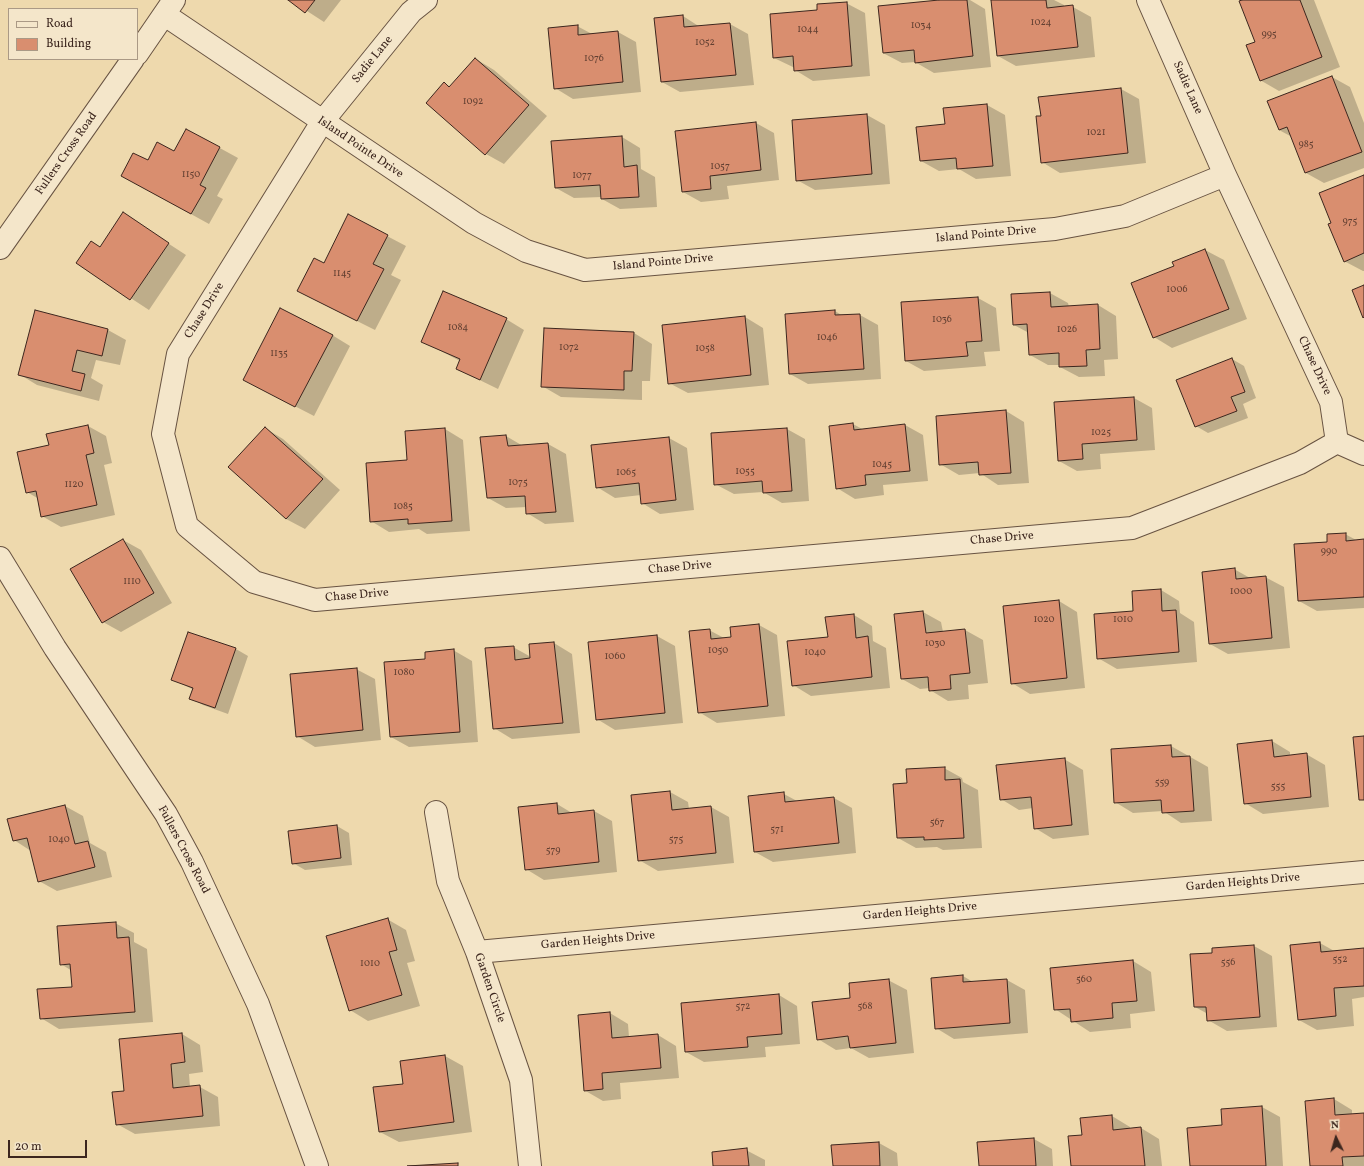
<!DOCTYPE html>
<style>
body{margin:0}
#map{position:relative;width:1364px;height:1166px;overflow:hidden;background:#eed9ad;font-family:Vollkorn,serif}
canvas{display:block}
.legend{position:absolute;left:8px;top:8px;width:130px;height:52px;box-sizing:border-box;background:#f4e6ca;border:1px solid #aa9985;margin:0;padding:5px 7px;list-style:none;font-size:12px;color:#3c261e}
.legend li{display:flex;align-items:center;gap:8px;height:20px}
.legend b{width:20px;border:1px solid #aa9985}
.north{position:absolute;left:1316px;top:1118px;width:40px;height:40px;-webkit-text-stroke:3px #f4e6ca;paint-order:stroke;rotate:355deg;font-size:11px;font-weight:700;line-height:16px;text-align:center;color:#3c261e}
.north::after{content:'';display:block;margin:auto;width:14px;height:18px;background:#3c261e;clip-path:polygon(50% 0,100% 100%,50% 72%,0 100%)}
.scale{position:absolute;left:8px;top:1140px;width:79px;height:18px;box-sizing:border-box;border:2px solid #3c261e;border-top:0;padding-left:5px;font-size:12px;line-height:14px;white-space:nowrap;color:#3c261e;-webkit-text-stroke:3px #f4e6ca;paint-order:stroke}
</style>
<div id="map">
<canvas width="1364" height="1166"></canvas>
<ul class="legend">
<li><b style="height:5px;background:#f4e6ca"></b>Road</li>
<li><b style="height:11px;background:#d98e6f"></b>Building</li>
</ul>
<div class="north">N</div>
<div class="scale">20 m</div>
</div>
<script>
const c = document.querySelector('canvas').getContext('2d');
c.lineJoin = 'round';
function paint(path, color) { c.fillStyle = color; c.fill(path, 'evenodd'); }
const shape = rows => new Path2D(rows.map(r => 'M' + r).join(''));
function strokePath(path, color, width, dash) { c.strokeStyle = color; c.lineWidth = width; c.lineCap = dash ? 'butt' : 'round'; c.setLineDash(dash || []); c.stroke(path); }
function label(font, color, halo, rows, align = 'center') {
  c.font = font + ' Vollkorn,serif'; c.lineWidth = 3.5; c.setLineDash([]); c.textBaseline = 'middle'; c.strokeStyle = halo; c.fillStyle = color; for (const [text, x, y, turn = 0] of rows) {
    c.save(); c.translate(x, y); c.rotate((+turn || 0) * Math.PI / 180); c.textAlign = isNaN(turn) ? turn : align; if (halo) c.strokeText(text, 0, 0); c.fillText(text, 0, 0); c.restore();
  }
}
paint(shape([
 [290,0,341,0,324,22],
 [949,0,970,0,985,9,991,67,934,73,915,62,902,63,883,53],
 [992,0,1054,0,1064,5,1064,7,1073,7,1091,17,1095,57,1016,66,998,56],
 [1245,0,1314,0,1340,67,1279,91,1260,80,1256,43],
 [846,3,865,13,870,76,813,81,795,70,795,68,774,58,818,11],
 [683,16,700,27,730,24,748,34,754,85,680,92,662,82],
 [577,26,592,34,618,32,636,42,641,92,573,99,555,88],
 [476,59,494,70,547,116,504,164,486,154,444,83,451,87],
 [1332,77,1350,87,1364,123,1364,168,1324,183,1306,173,1292,137,1279,130],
 [1121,89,1139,99,1146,163,1060,173,1042,162,1042,117],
 [987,105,1005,115,1011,176,976,179,959,169,939,171,921,161,946,124],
 [867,115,885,125,890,184,815,190,797,180],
 [756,123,774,133,779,180,727,186,729,199,701,202,683,192],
 [187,130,238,158,217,196,223,199,209,224,140,186,148,162,174,153],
 [622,137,640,148,641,169,655,177,657,207,620,209,602,199,602,197,574,198,556,188],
 [1364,176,1364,271,1363,271,1344,261,1333,223],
 [123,214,186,255,149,310,77,263,100,248],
 [349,216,406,246,391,275,401,280,375,330,317,301,324,264],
 [1205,250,1224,260,1247,319,1172,348,1154,337,1175,267,1173,262],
 [1050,293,1068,303,1069,307,1098,305,1116,316,1118,359,1104,360,1105,376,1079,377,1060,367,1060,365,1048,365,1030,355,1029,333,1014,325,1012,295],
 [978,298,996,308,1000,351,984,352,986,366,924,371,906,361,902,303],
 [35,311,108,330,126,340,120,365,96,360,91,378,103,385,99,401,37,385,19,374],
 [835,311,843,316,860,315,878,325,881,379,808,384,790,374],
 [745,317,763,328,769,385,688,393,669,383],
 [506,319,524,330,498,389,457,369,460,361,422,341],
 [634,333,652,344,650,381,642,381,642,400,561,397,542,386],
 [332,335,350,346,314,416,244,380],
 [1232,359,1244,366,1256,398,1243,404,1248,418,1208,433,1196,426],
 [1134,398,1152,408,1155,450,1100,454,1101,469,1077,471,1059,461],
 [1006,411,1024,422,1029,483,998,485,980,473,959,475,940,464],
 [853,424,864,430,905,425,923,435,928,481,883,485,884,495,855,499,837,488,830,427],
 [88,426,106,436,112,463,104,465,115,515,61,527,42,516,39,499,27,492,50,446],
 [265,428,283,439,340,490,305,529,286,519,230,467],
 [445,429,463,440,470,531,427,534,419,529,389,532,371,521,408,461],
 [787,429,805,439,809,501,782,503,763,492,734,494,715,484],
 [506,436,523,446,548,444,566,454,574,522,545,524,527,513,527,507,506,508,488,498],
 [669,438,687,448,694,510,660,514,642,503,641,495,615,498,597,487],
 [1345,534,1358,541,1364,540,1364,608,1317,611,1299,601,1328,543],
 [123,540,141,550,172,603,121,632,103,622],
 [1234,569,1250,578,1265,577,1284,587,1290,648,1228,654,1210,644],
 [1161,590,1179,601,1180,613,1194,622,1197,662,1117,669,1098,658,1134,612],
 [1059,601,1077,612,1085,688,1030,694,1012,683],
 [923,612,941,622,943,632,965,630,983,640,988,683,968,685,969,699,948,701,930,690,930,688,920,689,902,679,895,615],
 [854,615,872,626,873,641,886,648,890,688,811,696,793,685,829,638],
 [759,625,777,635,785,716,717,723,699,712,709,630,724,638,732,638],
 [188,633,236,649,248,656,228,714,203,705,191,698,194,690,172,679],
 [657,636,675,646,683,723,615,730,597,719,589,643],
 [554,643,572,654,580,733,512,739,494,728,513,647,531,657,530,645],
 [453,650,472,661,478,742,409,747,391,737,426,660],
 [356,669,375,679,381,740,315,747,297,736],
 [1272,741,1290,752,1290,756,1306,754,1325,765,1329,807,1263,814,1245,803],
 [1171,746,1208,767,1212,821,1181,823,1163,811,1133,813,1115,802],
 [1064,759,1083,770,1089,835,1053,839,1035,828,1033,808,1019,810,1001,799],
 [944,768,962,778,963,782,978,790,982,848,943,850,937,847,916,848,898,838,908,784],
 [670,792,688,802,689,809,711,807,729,817,734,863,658,871,639,860],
 [784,794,797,801,834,798,852,808,856,853,773,862,755,852],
 [557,804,572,813,594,811,612,821,617,872,544,880,526,869],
 [65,806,83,816,90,843,106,852,112,877,57,891,39,881,31,851,14,840],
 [337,826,349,833,352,865,305,870,293,863],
 [387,919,406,930,415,961,407,963,420,1006,368,1021,350,1010],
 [115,923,134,933,134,942,147,949,153,1022,59,1029,41,1018,74,988,72,971,61,964],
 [1320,943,1336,952,1364,949,1364,997,1352,999,1354,1026,1317,1030,1299,1020,1292,946],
 [1254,946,1272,956,1277,1027,1227,1031,1208,1020,1208,1014,1195,1007,1213,954],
 [1133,961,1151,972,1155,1011,1130,1014,1131,1028,1090,1032,1055,1009],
 [963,976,973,982,1007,980,1025,990,1028,1033,954,1039,936,1028],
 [888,980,907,990,914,1053,869,1058,851,1048,836,1050,818,1039,851,999],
 [779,995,797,1006,800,1044,765,1047,766,1057,704,1062,686,1052],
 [610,1013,628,1024,629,1037,658,1035,676,1046,679,1078,620,1083,621,1099,603,1101,584,1090],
 [182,1034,200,1045,203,1072,189,1074,190,1087,200,1087,218,1097,220,1126,135,1134,117,1124],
 [445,1056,463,1066,472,1132,399,1142,380,1132,404,1084],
 [1334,1099,1352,1110,1352,1115,1364,1114,1364,1166,1311,1166],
 [1262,1107,1280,1117,1283,1166,1191,1166,1223,1126],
 [1112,1116,1130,1127,1130,1129,1141,1128,1159,1139,1162,1166,1072,1166,1083,1136],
 [1034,1139,1052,1149,1053,1166,980,1166],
 [879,1143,897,1153,898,1166,834,1166],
 [746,1150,765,1160,765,1166,714,1166]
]), '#0003');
const building = shape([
 [288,0,315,0,305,13,288,0],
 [939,0,967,0,973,56,915,63,914,50,883,53,878,6,939,0],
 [991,0,1046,0,1047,8,1073,5,1078,47,997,56,991,0],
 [1242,0,1300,0,1322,57,1260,81,1246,45,1255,42,1239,1,1242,0],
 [847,2,852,66,794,71,793,56,773,58,770,14,817,10,817,4,847,2],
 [683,15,684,27,730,23,736,75,661,82,654,18,683,15],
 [578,25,578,35,618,31,623,82,554,89,548,28,578,25],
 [475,58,529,105,485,155,426,103,444,82,449,87,475,58],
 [1332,76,1362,152,1305,173,1287,127,1279,130,1267,101,1332,76],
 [1121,88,1128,153,1041,163,1036,116,1041,116,1038,97,1121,88],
 [987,104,993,166,957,169,956,158,920,161,916,127,945,124,943,108,987,104],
 [867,114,872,174,796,181,792,120,867,114],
 [756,122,761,170,710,176,711,189,682,192,675,131,756,122],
 [186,129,220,147,200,185,206,188,191,214,121,176,133,153,148,160,157,142,174,151,186,129],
 [622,136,624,167,637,165,639,197,601,199,600,185,555,188,551,141,622,136],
 [1364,175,1364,253,1344,262,1328,224,1331,223,1319,193,1364,175],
 [123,212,169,243,130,300,76,263,91,241,100,247,123,212],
 [348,214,388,235,373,264,384,269,357,321,297,291,314,258,324,263,348,214],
 [1205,249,1229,309,1153,338,1131,283,1174,266,1172,262,1205,249],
 [1364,285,1364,317,1363,318,1352,290,1364,285],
 [443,291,507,318,480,380,456,369,460,359,421,342,443,291],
 [1050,292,1051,307,1098,304,1100,349,1086,350,1087,366,1059,367,1059,353,1029,355,1027,324,1013,325,1011,294,1050,292],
 [978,297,982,341,966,342,968,356,905,361,901,302,978,297],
 [280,308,333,335,295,407,243,380,280,308],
 [35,310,108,329,102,356,77,350,72,371,85,374,81,391,18,375,35,310],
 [835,310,835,315,860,314,864,369,789,374,785,314,835,310],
 [745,316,751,375,668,384,662,325,745,316],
 [544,328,634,332,632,371,624,371,624,390,541,387,544,328],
 [1232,358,1245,392,1231,397,1237,411,1195,427,1176,380,1232,358],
 [1134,397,1137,440,1082,444,1083,459,1058,461,1054,402,1134,397],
 [1006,410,1011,473,979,475,978,462,939,465,936,416,1006,410],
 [853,423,854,430,905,424,910,471,865,475,866,485,836,489,829,426,853,423],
 [88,425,94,453,86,455,97,505,41,517,36,491,26,493,17,452,49,445,46,434,88,425],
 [265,427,323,479,286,519,228,467,265,427],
 [445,428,452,521,408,524,408,519,370,522,366,463,407,460,405,431,445,428],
 [787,428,792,491,763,493,762,481,714,485,711,433,787,428],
 [506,435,508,446,548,443,556,512,526,514,525,496,487,498,480,437,506,435],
 [669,437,676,500,641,504,639,483,596,488,591,445,669,437],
 [1346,533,1346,541,1364,539,1364,597,1298,601,1294,544,1327,542,1327,534,1346,533],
 [123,539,154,593,102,623,70,569,123,539],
 [1235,568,1236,579,1266,576,1272,638,1209,644,1202,572,1235,568],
 [1161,589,1162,611,1176,610,1179,652,1097,659,1094,614,1133,611,1132,591,1161,589],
 [1059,600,1067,678,1011,684,1003,606,1059,600],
 [923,611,926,633,965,629,970,673,950,675,951,689,929,691,928,677,901,679,894,614,923,611],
 [854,614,856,638,868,636,872,677,792,686,787,641,828,637,825,617,854,614],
 [759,624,768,706,698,713,689,631,710,629,711,639,731,637,730,627,759,624],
 [188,632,236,648,215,708,189,699,193,688,171,680,188,632],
 [657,635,665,713,596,720,588,642,657,635],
 [554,642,563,723,493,729,485,648,514,646,515,660,530,658,529,644,554,642],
 [454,649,460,732,390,737,384,662,425,659,425,652,454,649],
 [357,668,363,730,296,737,290,674,357,668],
 [1364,736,1364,800,1359,800,1353,737,1364,736],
 [1272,740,1274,757,1307,753,1311,797,1244,804,1237,744,1272,740],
 [1171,745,1172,757,1190,756,1194,811,1162,813,1161,800,1114,803,1111,749,1171,745],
 [1065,758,1072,825,1034,829,1031,797,1000,800,996,765,1065,758],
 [945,767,945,780,960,779,964,838,924,840,924,837,897,838,893,784,907,783,906,769,945,767],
 [670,791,672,810,711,806,716,853,638,861,631,795,670,791],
 [784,792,785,802,834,797,839,843,754,852,748,796,784,792],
 [557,803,558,814,594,810,599,862,525,870,518,807,557,803],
 [65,805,75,844,88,841,95,867,38,882,27,838,13,841,7,819,65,805],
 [337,825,341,858,292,864,288,831,337,825],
 [388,918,397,950,389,952,402,995,349,1011,326,936,388,918],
 [116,922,117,938,129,937,135,1012,40,1019,37,989,72,987,70,964,60,965,57,926,116,922],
 [1320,942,1321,952,1364,948,1364,986,1334,988,1336,1016,1298,1020,1290,945,1320,942],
 [1254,945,1260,1017,1207,1021,1206,1007,1194,1007,1190,954,1212,953,1212,948,1254,945],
 [1133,960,1137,1001,1112,1003,1113,1018,1071,1022,1070,1009,1054,1010,1050,968,1133,960],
 [963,975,963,982,1007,979,1010,1023,935,1029,931,978,963,975],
 [889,979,896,1043,850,1048,848,1036,817,1040,812,1002,850,998,849,983,889,979],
 [779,994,782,1034,747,1037,748,1047,685,1052,681,1003,779,994],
 [610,1012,612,1038,658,1034,661,1068,602,1073,603,1089,584,1091,578,1015,610,1012],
 [182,1033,185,1062,171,1064,173,1088,200,1085,203,1116,116,1125,112,1092,124,1091,119,1039,182,1033],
 [445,1055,454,1122,379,1132,373,1087,403,1084,400,1061,445,1055],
 [1334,1098,1335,1115,1364,1113,1364,1156,1342,1157,1343,1166,1310,1166,1305,1101,1334,1098],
 [1262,1106,1266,1166,1190,1166,1187,1128,1222,1125,1221,1109,1262,1106],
 [1112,1115,1113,1130,1141,1127,1145,1166,1071,1166,1068,1136,1082,1135,1080,1118,1112,1115],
 [1034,1138,1036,1166,979,1166,977,1142,1034,1138],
 [879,1142,880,1166,833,1166,831,1145,879,1142],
 [747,1148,749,1166,713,1166,712,1152,747,1148],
 [458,1163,458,1166,407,1166,458,1163]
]);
paint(building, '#d98e6f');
strokePath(building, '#3c261e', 1);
const minor = shape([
 [426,0,411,12,322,122,178,354,163,434,187,526,254,582,315,600,1132,528,1300,463,1337,442,1331,402,1225,175,1148,0],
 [165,15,474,223,526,251,585,270,1055,229,1125,216,1225,175],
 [137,54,174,0],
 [0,248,133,59],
 [1337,442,1364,454],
 [0,558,55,648,166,814,192,862,258,1004,317,1166],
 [436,812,448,881,477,952,521,1080,530,1166],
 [477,952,1364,872]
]);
strokePath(minor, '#685342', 24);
strokePath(minor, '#f4e6ca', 22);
label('10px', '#634032', null, [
 ["1024",1041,23],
 ["1034",921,26],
 ["1044",808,30],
 ["995",1269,35],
 ["1052",705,43],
 ["1076",594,59],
 ["1092",473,102],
 ["1021",1096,133],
 ["985",1306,145],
 ["1057",720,167],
 ["1150",191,175],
 ["1077",582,176],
 ["975",1350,222],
 ["1145",342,274],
 ["1006",1177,290],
 ["1036",942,320],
 ["1084",458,328],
 ["1026",1067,330],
 ["1046",827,338],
 ["1072",569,348],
 ["1058",705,349],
 ["1135",279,354],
 ["1025",1101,433],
 ["1045",882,465],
 ["1055",745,472],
 ["1065",626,473],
 ["1075",518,483],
 ["1120",74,485],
 ["1085",403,507],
 ["990",1329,552],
 ["1110",132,582],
 ["1000",1241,592],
 ["1020",1044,620],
 ["1010",1123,620],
 ["1030",935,644],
 ["1050",718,651],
 ["1040",815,653],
 ["1060",615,657],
 ["1080",404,673],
 ["559",1162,783],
 ["555",1278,787],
 ["567",937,823],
 ["571",777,830],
 ["1040",59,840],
 ["575",676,840],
 ["579",553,851],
 ["552",1340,960],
 ["556",1228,963],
 ["1010",370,964],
 ["560",1084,980],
 ["572",743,1007],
 ["568",865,1007]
]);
label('12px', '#3c261e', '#f4e6ca', [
 ["Sadie Lane",373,60,-51],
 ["Sadie Lane",1187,88,66],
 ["Island Pointe Drive",360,148,34],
 ["Fullers Cross Road",67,154,-55],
 ["Island Pointe Drive",986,235,-5],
 ["Island Pointe Drive",663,263,-5],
 ["Chase Drive",205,311,-58],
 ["Chase Drive",1314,366,65],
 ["Chase Drive",1002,539,-5],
 ["Chase Drive",680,568,-5],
 ["Chase Drive",357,596,-5],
 ["Fullers Cross Road",183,850,62],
 ["Garden Heights Drive",1243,883,-5],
 ["Garden Heights Drive",920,912,-5],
 ["Garden Heights Drive",598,941,-5],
 ["Garden Circle",489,988,71]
]);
</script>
